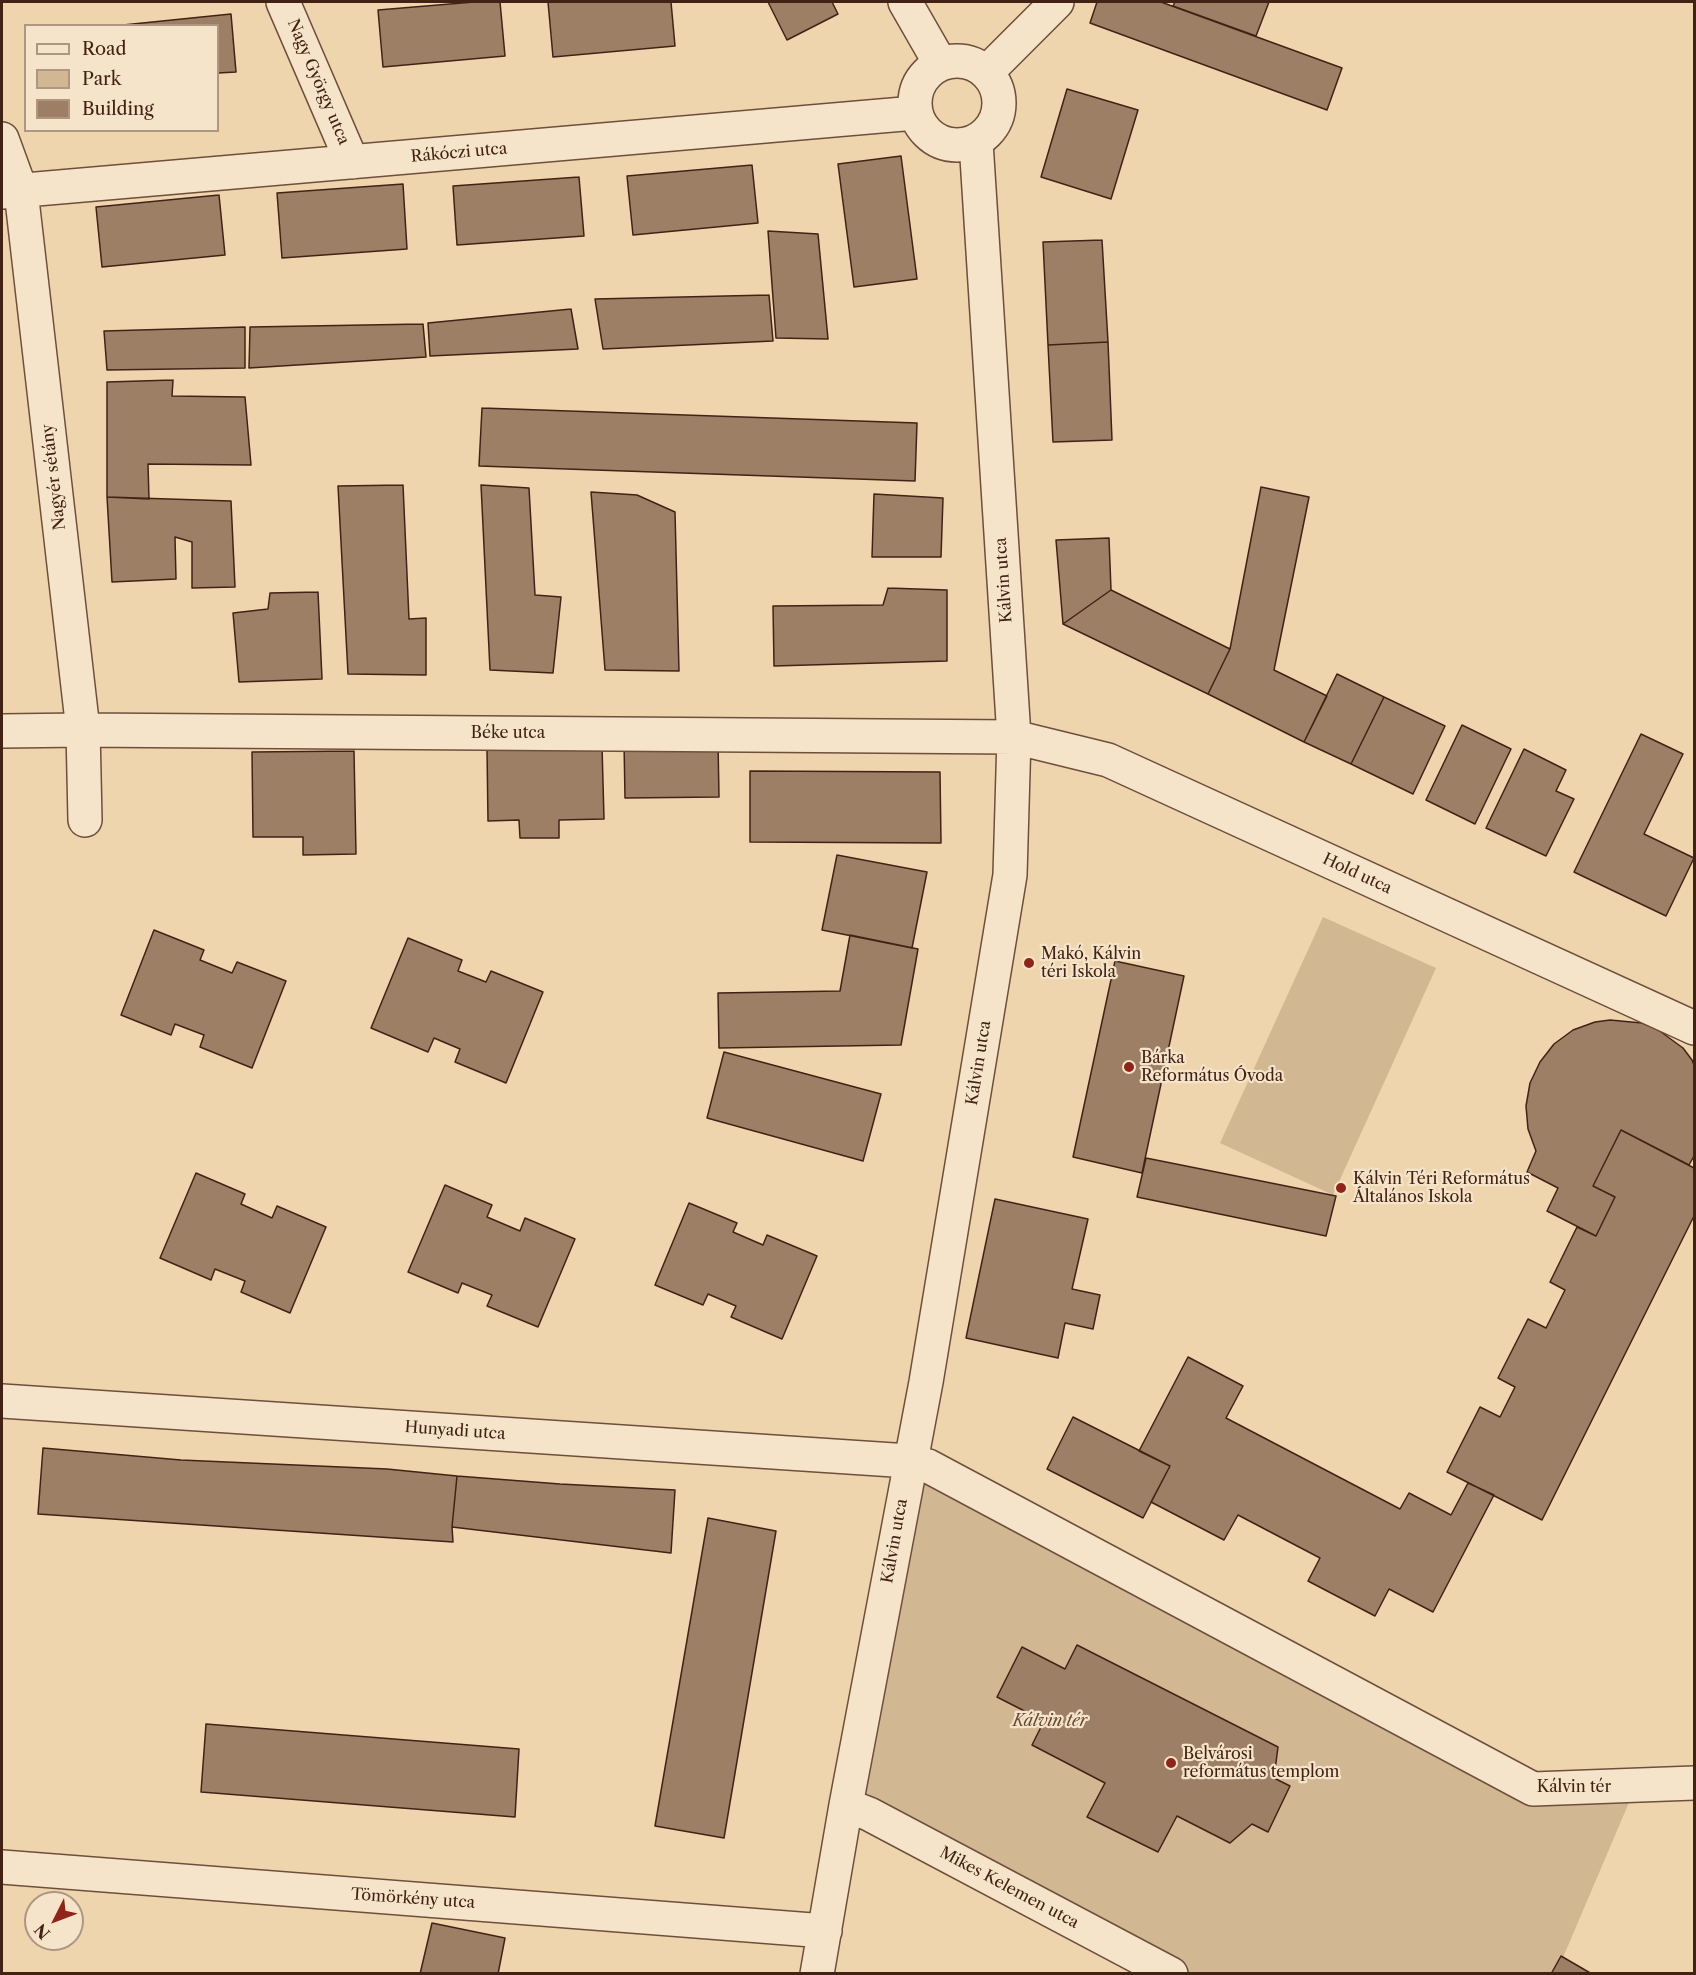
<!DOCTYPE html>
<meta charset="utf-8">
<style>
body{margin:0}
#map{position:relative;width:1696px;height:1975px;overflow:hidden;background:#efd5ad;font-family:"Libre Caslon Text",serif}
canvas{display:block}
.frame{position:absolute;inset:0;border:3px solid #432216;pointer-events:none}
.legend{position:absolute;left:24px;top:24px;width:195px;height:108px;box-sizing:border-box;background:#f5e4ca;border:2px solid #ae9682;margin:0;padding:8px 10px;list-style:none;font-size:18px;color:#432216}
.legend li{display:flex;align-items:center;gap:12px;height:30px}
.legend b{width:30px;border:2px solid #ae9682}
.north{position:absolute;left:24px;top:1891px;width:60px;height:60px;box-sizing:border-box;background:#f5e4ca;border:2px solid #ae9682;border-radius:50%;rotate:228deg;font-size:16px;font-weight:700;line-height:24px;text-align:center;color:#432216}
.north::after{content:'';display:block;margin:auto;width:21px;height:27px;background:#8f2418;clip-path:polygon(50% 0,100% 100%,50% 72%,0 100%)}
</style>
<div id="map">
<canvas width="1696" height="1975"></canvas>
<div class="frame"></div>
<ul class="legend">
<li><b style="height:8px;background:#f5e4ca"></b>Road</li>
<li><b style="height:16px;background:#d2b793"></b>Park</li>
<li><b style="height:16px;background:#9c7f65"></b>Building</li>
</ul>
<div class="north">N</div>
</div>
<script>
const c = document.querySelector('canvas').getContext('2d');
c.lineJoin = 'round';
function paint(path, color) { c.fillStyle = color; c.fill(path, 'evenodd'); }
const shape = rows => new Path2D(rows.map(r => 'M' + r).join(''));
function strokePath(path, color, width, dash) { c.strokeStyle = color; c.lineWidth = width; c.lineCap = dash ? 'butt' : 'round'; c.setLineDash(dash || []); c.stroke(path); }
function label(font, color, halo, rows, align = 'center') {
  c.font = font + ' "Libre Caslon Text",serif'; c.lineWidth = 4.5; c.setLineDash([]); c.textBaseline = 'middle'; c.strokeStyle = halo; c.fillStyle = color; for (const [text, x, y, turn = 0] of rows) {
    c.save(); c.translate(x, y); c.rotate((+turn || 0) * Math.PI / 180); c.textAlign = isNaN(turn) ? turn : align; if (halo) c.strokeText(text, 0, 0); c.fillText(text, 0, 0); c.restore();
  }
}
paint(shape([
 [1323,917,1436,968,1333,1195,1220,1143],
 [909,1461,1533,1789,1636,1786,1556,1974,1171,1973,846,1805]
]), '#d2b793');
const building = shape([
 [474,2,500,2,505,56,383,67,378,10,474,2],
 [548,2,671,2,675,46,553,57,548,2],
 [768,2,832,2,838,14,787,40,768,2],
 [1097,2,1161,2,1342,68,1327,110,1090,23,1097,2],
 [1175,2,1269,2,1256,36,1173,6,1175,2],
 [231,14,236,72,218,73,218,26,113,26,231,14],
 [1067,89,1138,110,1111,199,1041,177,1067,89],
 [901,156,917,279,854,287,838,164,901,156],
 [752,165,758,223,633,235,627,176,752,165],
 [579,177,584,236,457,245,453,186,579,177],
 [403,184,407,249,282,258,277,193,403,184],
 [219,195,225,255,102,267,96,207,219,195],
 [768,231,818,234,828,339,776,338,768,231],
 [1102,240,1108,342,1048,345,1043,242,1102,240],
 [769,295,773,341,603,349,595,299,769,295],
 [571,309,578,349,430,356,428,323,571,309],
 [423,324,426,357,249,368,250,327,423,324],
 [245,327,245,368,107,370,104,331,245,327],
 [1108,342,1112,440,1053,442,1048,345,1108,342],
 [173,380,172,396,245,397,251,465,148,464,149,499,107,497,107,382,173,380],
 [482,408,917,423,915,481,479,466,482,408],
 [403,485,409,619,426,618,426,675,348,674,338,486,403,485],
 [481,485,529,488,535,595,561,597,553,673,490,670,481,485],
 [1261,487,1309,497,1274,670,1327,696,1304,742,1208,694,1230,649,1261,487],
 [591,492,637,495,675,512,679,671,605,670,591,492],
 [874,494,943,498,941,557,872,557,874,494],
 [107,497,231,501,235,587,192,588,192,542,175,537,176,579,112,582,107,497],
 [1109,538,1111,590,1063,624,1056,540,1109,538],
 [888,588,947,590,947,661,774,666,773,606,883,605,888,588],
 [1111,590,1230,649,1208,694,1063,624,1111,590],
 [318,592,322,679,239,682,233,613,268,609,270,593,318,592],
 [1337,674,1384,697,1351,764,1304,742,1337,674],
 [1384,697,1445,726,1413,794,1351,764,1384,697],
 [1462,725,1511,749,1475,824,1426,800,1462,725],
 [1641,734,1683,754,1644,834,1694,858,1666,916,1574,872,1641,734],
 [718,741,719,797,625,798,624,742,718,741],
 [602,746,604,819,559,820,559,838,520,838,519,820,488,821,487,749,602,746],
 [1524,749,1566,770,1556,791,1574,799,1546,856,1486,828,1524,749],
 [354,751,356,854,303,855,303,837,253,837,252,752,354,751],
 [750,771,940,772,941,843,750,842,750,771],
 [837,855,927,872,912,948,822,930,837,855],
 [154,930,204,950,200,960,232,973,237,962,286,981,252,1068,200,1047,204,1035,175,1024,171,1035,121,1015,154,930],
 [850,935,918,949,901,1045,719,1048,718,993,840,991,850,935],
 [408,938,462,960,458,971,486,982,491,971,543,992,506,1083,455,1062,460,1049,434,1038,428,1052,371,1028,408,938],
 [1115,961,1184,976,1142,1173,1073,1157,1115,961],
 [1610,1020,1642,1023,1657,1029,1683,1048,1692,1060,1694,1065,1694,1156,1689,1165,1621,1130,1593,1186,1615,1197,1596,1236,1547,1211,1558,1188,1527,1172,1536,1151,1528,1129,1526,1106,1530,1083,1540,1062,1554,1044,1573,1030,1595,1022,1610,1020],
 [724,1052,881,1094,863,1161,707,1118,724,1052],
 [1621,1130,1694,1168,1694,1216,1542,1520,1447,1472,1480,1407,1500,1417,1515,1387,1498,1378,1528,1319,1546,1328,1565,1290,1550,1282,1577,1227,1596,1236,1615,1197,1593,1186,1621,1130],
 [1146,1158,1336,1196,1326,1236,1137,1197,1146,1158],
 [196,1173,245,1194,241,1204,272,1218,277,1206,326,1227,290,1313,241,1292,245,1281,215,1269,211,1280,160,1258,196,1173],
 [445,1185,492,1205,487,1217,520,1231,525,1218,575,1239,538,1327,487,1306,492,1295,462,1283,458,1293,408,1272,445,1185],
 [995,1199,1088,1219,1072,1289,1100,1295,1093,1329,1065,1323,1058,1358,966,1338,995,1199],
 [689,1203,737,1223,733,1232,763,1245,767,1235,817,1256,782,1339,731,1317,736,1306,708,1294,703,1305,655,1285,689,1203],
 [1188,1357,1243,1386,1226,1418,1400,1509,1409,1493,1451,1515,1468,1483,1494,1495,1433,1612,1389,1589,1375,1616,1308,1581,1320,1558,1238,1515,1224,1540,1151,1502,1170,1466,1139,1451,1188,1357],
 [1073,1417,1170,1466,1143,1518,1047,1469,1073,1417],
 [43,1448,181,1460,387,1469,457,1476,452,1527,453,1542,38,1514,43,1448],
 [457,1476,560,1484,675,1490,671,1553,452,1527,457,1476],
 [708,1518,776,1531,724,1838,655,1826,708,1518],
 [1077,1645,1278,1747,1274,1778,1290,1786,1268,1832,1252,1824,1230,1843,1177,1816,1158,1852,1087,1817,1105,1783,1032,1745,1044,1721,997,1697,1022,1647,1065,1669,1077,1645],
 [206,1724,519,1749,515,1817,201,1792,206,1724],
 [432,1923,505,1938,498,1974,420,1974,432,1923],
 [1561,1956,1592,1974,1551,1974,1561,1956]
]);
paint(building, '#9c7f65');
strokePath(building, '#432216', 1.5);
const minor = shape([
 [283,2,352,162],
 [905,2,940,63],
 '915 103a42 42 0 1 1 84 0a42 42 0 1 1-84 0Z',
 [987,72,1057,2],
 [2,139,21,191,83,730,85,820],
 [2,192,915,113],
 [2,731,83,730,1014,737,1108,760,1694,1028],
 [2,1401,909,1461,928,1466,1533,1789,1694,1783],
 [846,1805,869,1814,1171,1974],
 [2,1867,825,1931],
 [817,1974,846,1805,926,1382,1010,875,1014,737,976,142]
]);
strokePath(minor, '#6e4f3c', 36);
strokePath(minor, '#f5e4ca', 33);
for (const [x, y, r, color] of [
 [1029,963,6,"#8f2418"],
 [1129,1067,6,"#8f2418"],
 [1341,1188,6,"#8f2418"],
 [1171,1763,6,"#8f2418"]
]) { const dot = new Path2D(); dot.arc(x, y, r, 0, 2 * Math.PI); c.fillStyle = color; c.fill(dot); strokePath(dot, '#f5e4ca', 2); }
label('16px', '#432216', '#f5e4ca', [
 ["Nagy György utca",318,82,67],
 ["Rákóczi utca",459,153,-5],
 ["Nagyér sétány",54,477,-97],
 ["Kálvin utca",1004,580,-94],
 ["Béke utca",508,733],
 ["Hold utca",1357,874,25],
 ["Kálvin utca",979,1063,-81],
 ["Hunyadi utca",455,1431,4],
 ["Kálvin utca",895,1541,-80],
 ["Kálvin tér",1574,1787],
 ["Mikes Kelemen utca",1009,1888,28],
 ["Tömörkény utca",413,1899,4]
]);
label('16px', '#432216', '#f5e4ca', [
 ["Makó, Kálvin",1041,954],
 ["téri Iskola",1041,972],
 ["Bárka",1141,1058],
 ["Református Óvoda",1141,1076],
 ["Kálvin Téri Református",1353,1179],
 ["Általános Iskola",1353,1197],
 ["Belvárosi",1183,1754],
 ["református templom",1183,1772]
], 'left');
label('italic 16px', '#674735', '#f5e4ca', [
 ["Kálvin tér",1050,1721]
]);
</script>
